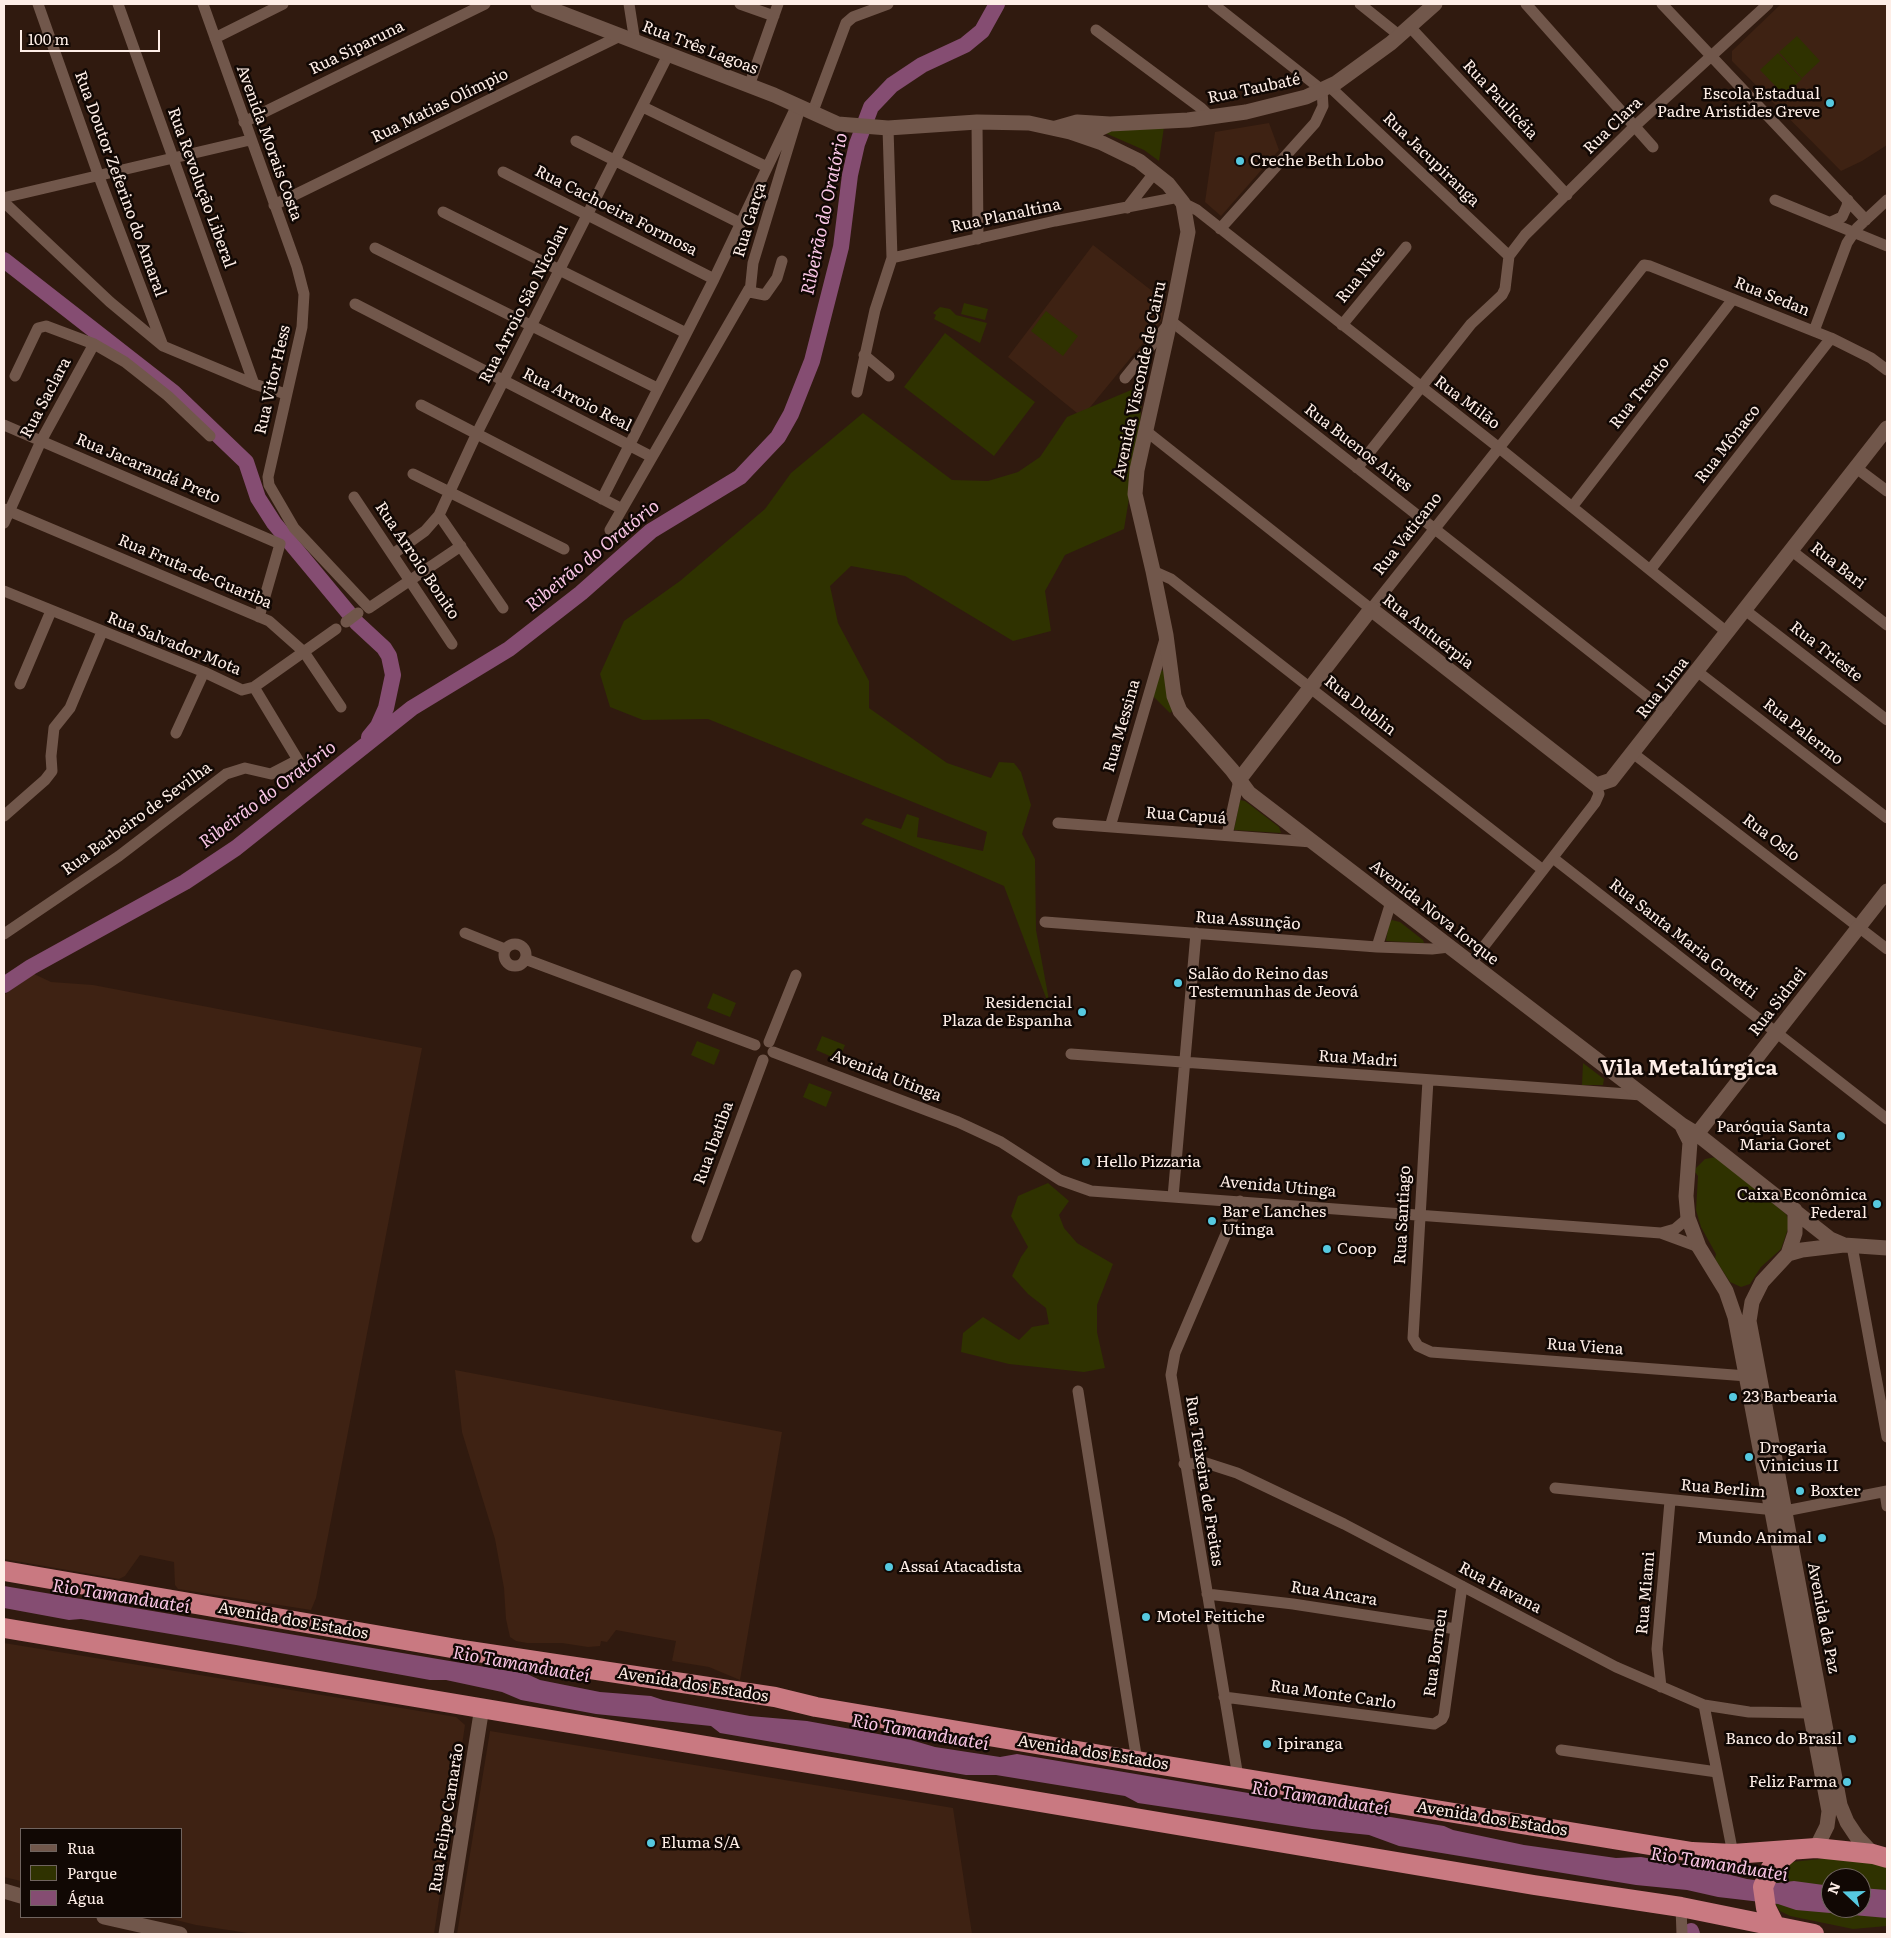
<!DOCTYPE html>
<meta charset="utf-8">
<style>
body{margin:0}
#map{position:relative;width:1891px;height:1938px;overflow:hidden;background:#301a0f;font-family:Literata,serif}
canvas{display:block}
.frame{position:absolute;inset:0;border:5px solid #feeee7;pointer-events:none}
.legend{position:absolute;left:20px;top:1828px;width:162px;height:90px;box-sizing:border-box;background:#110804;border:1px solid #70645f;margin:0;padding:6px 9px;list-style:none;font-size:15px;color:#feeee7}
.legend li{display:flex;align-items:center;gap:10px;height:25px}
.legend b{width:25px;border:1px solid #70645f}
.north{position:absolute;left:1821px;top:1868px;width:50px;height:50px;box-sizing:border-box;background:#110804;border:1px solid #70645f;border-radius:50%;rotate:291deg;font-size:14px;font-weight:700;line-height:20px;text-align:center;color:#feeee7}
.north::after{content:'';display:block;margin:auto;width:18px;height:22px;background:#56c9e0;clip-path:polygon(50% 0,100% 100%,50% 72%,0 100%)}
.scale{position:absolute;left:20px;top:30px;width:140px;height:22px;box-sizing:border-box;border:2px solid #feeee7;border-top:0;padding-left:6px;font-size:15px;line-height:18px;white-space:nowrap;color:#feeee7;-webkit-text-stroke:4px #110804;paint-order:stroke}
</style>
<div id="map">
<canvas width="1891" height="1938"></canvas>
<div class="frame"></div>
<ul class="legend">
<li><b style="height:6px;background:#71574b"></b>Rua</li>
<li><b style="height:14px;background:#2f3200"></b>Parque</li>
<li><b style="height:14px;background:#854d72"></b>Água</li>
</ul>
<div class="north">N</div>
<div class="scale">100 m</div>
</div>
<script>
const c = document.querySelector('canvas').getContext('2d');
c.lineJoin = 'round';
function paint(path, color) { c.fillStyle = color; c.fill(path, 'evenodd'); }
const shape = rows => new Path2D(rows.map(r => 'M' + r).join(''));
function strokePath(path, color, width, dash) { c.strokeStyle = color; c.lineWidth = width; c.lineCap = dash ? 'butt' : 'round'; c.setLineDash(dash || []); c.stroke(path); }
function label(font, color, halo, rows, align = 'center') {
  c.font = font + ' Literata,serif'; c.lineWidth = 5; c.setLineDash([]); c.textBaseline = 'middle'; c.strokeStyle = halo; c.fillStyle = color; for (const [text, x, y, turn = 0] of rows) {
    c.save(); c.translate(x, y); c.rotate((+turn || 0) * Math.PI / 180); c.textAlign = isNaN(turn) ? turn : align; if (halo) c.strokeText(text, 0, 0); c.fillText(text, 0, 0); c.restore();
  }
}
paint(shape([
 [1781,4,1887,4,1887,145,1862,161,1841,171,1732,61,1732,51],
 [1269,123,1279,150,1221,216,1205,202,1215,132],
 [1093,245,1165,301,1161,321,1082,417,1008,357],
 [34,974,51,982,93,985,422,1048,316,1598,311,1610,178,1589,175,1585,174,1562,140,1555,125,1576,119,1579,4,1559,4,995],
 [455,1370,782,1432,740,1680,709,1667,672,1661,676,1641,616,1630,607,1642,601,1641,600,1646,588,1647,562,1643,527,1643,516,1641,510,1637,506,1619,504,1588,495,1539,462,1432],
 [4,1643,456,1717,465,1725,434,1934,254,1934,196,1925,164,1917,181,1917,181,1829,21,1829,21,1881,4,1877],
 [490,1731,953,1808,972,1934,457,1934]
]), '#3e2213');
paint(shape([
 [1797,36,1820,61,1802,78,1779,52],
 [1778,53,1802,79,1784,95,1760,70],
 [1164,127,1159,161,1144,150,1105,133,1105,129],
 [964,303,988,309,985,320,961,314],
 [940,307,950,309,956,315,987,323,980,343,934,319,936,315,933,313],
 [1046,311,1078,336,1063,356,1031,331],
 [945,333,1035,402,994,456,904,387],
 [1143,385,1139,437,1124,529,1065,555,1045,591,1051,631,1013,641,905,576,851,566,830,586,838,623,869,681,869,708,947,763,991,778,999,762,1014,763,1021,772,1031,805,1022,834,1035,859,1036,930,1051,1011,1004,886,861,824,866,818,901,829,907,814,919,818,917,837,983,851,987,832,708,719,643,720,610,707,600,674,624,621,680,581,765,509,791,473,863,413,952,480,988,481,1018,472,1040,457,1067,417],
 [1164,670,1175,709,1170,713,1153,696,1161,671],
 [1240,800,1245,801,1279,827,1281,833,1234,830],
 [1392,920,1400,922,1423,940,1424,943,1386,941,1389,922],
 [713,993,736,1003,730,1017,707,1008],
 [822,1036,845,1045,839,1060,816,1050],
 [697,1041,720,1050,714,1065,691,1055],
 [1583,1063,1604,1079,1603,1085,1582,1085],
 [809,1083,832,1092,826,1107,803,1097],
 [1716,1157,1786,1214,1789,1221,1789,1226,1781,1249,1761,1267,1750,1284,1741,1287,1730,1282,1715,1259,1716,1254,1701,1227,1696,1210,1698,1176,1695,1172,1696,1168,1705,1159],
 [1048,1183,1069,1201,1059,1215,1064,1228,1077,1243,1113,1264,1097,1305,1097,1332,1105,1368,1084,1372,1009,1364,961,1352,963,1333,983,1317,1019,1340,1032,1327,1049,1324,1046,1308,1028,1294,1012,1276,1021,1257,1028,1247,1011,1216,1018,1196],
 [1830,1858,1887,1864,1887,1926,1853,1929,1790,1916,1780,1911,1774,1902,1773,1890,1781,1869,1791,1862],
 [1831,1878,1861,1878,1861,1908,1831,1908]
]), '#2f3200');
paint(shape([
 [4,1586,527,1674,540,1680,600,1692,651,1696,663,1700,750,1716,807,1721,911,1740,935,1747,1000,1757,1017,1754,1444,1826,1453,1830,1524,1845,1616,1858,1641,1857,1703,1868,1747,1879,1777,1883,1794,1881,1831,1886,1831,1908,1861,1908,1861,1888,1887,1890,1887,1918,1796,1910,1778,1904,1718,1897,1687,1890,1636,1885,1399,1846,1369,1835,1312,1829,1138,1803,1125,1796,996,1775,966,1775,720,1733,711,1726,596,1714,521,1700,502,1692,446,1680,430,1680,236,1645,81,1619,69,1620,4,1608]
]), '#854d72');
strokePath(shape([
 [4,260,173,392,246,462,258,498,274,523,357,623,384,648,389,656,393,675,386,708,378,726,369,737],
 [4,985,31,967,185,882,236,848,412,708,509,649,581,593,651,531,740,477,778,437,791,414,812,361,841,247,850,175,857,144,871,107,892,85,922,65,965,45,982,31,997,4],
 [1691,1931,1692,1934]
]), '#854d72', 16);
strokePath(shape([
 [38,4,98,174,163,346],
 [118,4,254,384],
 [203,4,297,267,304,294,302,327,268,477,269,485,294,528,369,608,461,546],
 [629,4,635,42],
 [740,4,774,16],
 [1213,4,1322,90,1323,106,1315,123,1220,229],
 [1360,4,1400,36],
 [1526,4,1653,147],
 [1662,4,1866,220],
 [1410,27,1567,195],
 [1096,30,1201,108,1210,117],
 [215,38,283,4],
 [749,86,778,4],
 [1330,87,1509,256],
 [643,107,767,167],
 [813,111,846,23,853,17,888,4],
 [244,122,485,4],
 [977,122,978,239],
 [576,141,740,223],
 [503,172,714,279],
 [7,197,250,140],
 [1775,200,1887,246],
 [1183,203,1197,210,1498,447,1728,633],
 [7,205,110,302,163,346,254,384,286,394],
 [274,205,620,36],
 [1127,208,1155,172],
 [443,212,686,333],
 [1831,222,1842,217,1847,206,1848,200],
 [375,248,657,388],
 [892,258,1055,221,1179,197],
 [782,261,777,278,765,295,750,292,753,263,798,115],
 [355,304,652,457],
 [1342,325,1406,247],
 [1814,331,1847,243,1857,228,1887,200],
 [864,355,889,376],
 [15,376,36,332,38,328,46,326,94,344,125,362,168,396,210,436],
 [1125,378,1171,321,1667,712],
 [857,392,875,310,892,258,888,128],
 [421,405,622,509],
 [4,425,280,544,259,617],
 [1146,431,1371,609,1644,265,1650,266,1831,338,1871,358,1887,370],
 [1855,467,1887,491],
 [1357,468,1471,324,1502,295,1505,289,1509,256,1525,235,1635,126,1768,4],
 [413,474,564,549],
 [354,497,452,644],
 [602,499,714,279,797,105],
 [1572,507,1733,299],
 [4,509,269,621,304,652,341,707],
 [439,515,503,608],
 [4,523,41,441,94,344],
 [610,530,749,289],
 [1792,551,1887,625],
 [393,554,425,531,439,515,476,435,668,55],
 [1650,570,1831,338],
 [1153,571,1171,579,1543,870],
 [4,591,204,672,242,690,254,687,336,629],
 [1745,610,1887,720],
 [346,622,358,613],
 [1698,672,1887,818],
 [20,684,51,611],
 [176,733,204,672],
 [1634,754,1887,949],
 [4,816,45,780,52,771,51,756,54,728,70,708,102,632],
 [1058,823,1312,842],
 [1110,827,1165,639],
 [1227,835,1239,780],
 [1553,858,1887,1119],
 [1045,922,1377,947,1432,949,1449,947],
 [465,933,505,949],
 [4,934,119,856,226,774,245,768,271,774,298,760,254,687],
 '504 955a11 11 0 1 1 22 0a11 11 0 1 1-22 0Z',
 [1377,947,1391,902],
 [525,959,755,1045],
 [1471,963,1595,803,1599,794,1596,785],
 [769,1042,796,975],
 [773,1052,958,1122,1001,1142,1060,1180,1091,1191,1661,1233,1699,1247],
 [1071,1054,1642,1095],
 [1428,1080,1413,1338,1418,1346,1431,1352,1747,1376],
 [1173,1197,1196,933],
 [1661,1233,1675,1229,1688,1218],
 [697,1237,763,1060],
 [1852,1246,1887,1437],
 [1078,1391,1137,1761],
 [1184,1464,1206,1463,1237,1473,1344,1524,1616,1667,1704,1705,1749,1712,1810,1713],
 [1555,1488,1785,1511,1887,1491],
 [1885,1492,1887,1506],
 [1207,1594,1293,1604,1456,1629],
 [1661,1687,1657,1649,1670,1501],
 [1224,1697,1434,1724,1442,1719,1444,1715,1462,1586],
 [1704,1705,1733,1854],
 [1561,1750,1717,1772],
 [1238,1777,1171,1375,1175,1353,1240,1201],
 [1681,1907,1682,1934]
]), '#71574b', 11);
strokePath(shape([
 [538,4,774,95,838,124,888,128,977,122,1029,123,1070,132,1102,143,1139,161,1168,184,1183,203,1188,232,1173,308,1137,470,1135,494,1153,571,1166,635,1174,696,1180,711,1232,770,1249,793,1682,1125,1697,1134,1830,1239,1844,1245],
 [1056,128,1077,122,1110,124],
 [1092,139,1097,130,1110,124,1188,120,1246,112,1306,97,1336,83,1391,43,1435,4],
 [1239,780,1371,609,1596,785,1611,780,1887,428],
 [1682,1126,1690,1142,1686,1196,1688,1218,1699,1247,1726,1291,1735,1317,1829,1811,1827,1826,1816,1848],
 [1697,1134,1887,891],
 [1788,1254,1795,1233,1795,1210],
 [1873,1854,1857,1837,1847,1822,1840,1805,1749,1321,1752,1302,1762,1282,1788,1254,1802,1250,1844,1245,1887,1248],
 [4,1891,21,1896],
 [104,1917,180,1934],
 [446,1934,482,1707]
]), '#71574b', 15);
strokePath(shape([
 [4,1571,457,1649,775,1697,816,1707,1137,1761,1692,1852,1733,1854,1816,1848,1873,1854,1887,1858],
 [4,1628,1534,1885,1681,1907,1814,1934],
 [1774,1924,1766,1908,1763,1887,1771,1868,1792,1850]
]), '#c97981', 20);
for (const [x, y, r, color] of [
 [1830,103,5,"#56c9e0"],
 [1240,161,5,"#56c9e0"],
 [1178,983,5,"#56c9e0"],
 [1082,1012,5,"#56c9e0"],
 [1841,1136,5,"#56c9e0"],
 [1086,1162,5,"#56c9e0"],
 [1877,1204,5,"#56c9e0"],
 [1212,1221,5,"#56c9e0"],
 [1327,1249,5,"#56c9e0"],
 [1733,1397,5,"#56c9e0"],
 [1749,1457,5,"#56c9e0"],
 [1800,1491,5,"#56c9e0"],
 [1822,1538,5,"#56c9e0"],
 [889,1567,5,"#56c9e0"],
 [1146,1617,5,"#56c9e0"],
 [1852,1739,5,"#56c9e0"],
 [1267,1744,5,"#56c9e0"],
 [1847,1782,5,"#56c9e0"],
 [651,1843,5,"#56c9e0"]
]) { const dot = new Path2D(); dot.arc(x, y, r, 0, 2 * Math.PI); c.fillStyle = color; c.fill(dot); strokePath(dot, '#110804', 2); }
label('16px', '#feeee7', '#110804', [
 ["Rua Siparuna",357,48,-26],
 ["Rua Três Lagoas",700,48,21],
 ["Rua Taubaté",1254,89,-12],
 ["Rua Paulicéia",1500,100,47],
 ["Rua Matias Olímpio",440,106,-26],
 ["Rua Clara",1613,126,-44],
 ["Avenida Morais Costa",269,143,70],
 ["Rua Jacupiranga",1431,160,44],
 ["Rua Doutor Zeferino do Amaral",120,184,70],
 ["Rua Revolução Liberal",201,188,70],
 ["Rua Cachoeira Formosa",616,211,27],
 ["Rua Planaltina",1006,216,-12],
 ["Rua Garça",750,220,-73],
 ["Rua Nice",1361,275,-51],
 ["Rua Sedan",1772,297,22],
 ["Rua Arroio São Nicolau",524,304,-63],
 ["Rua Vitor Hess",273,380,-77],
 ["Avenida Visconde de Cairu",1140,380,-78],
 ["Rua Trento",1640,393,-52],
 ["Rua Saclara",46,398,-62],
 ["Rua Arroio Real",577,400,27],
 ["Rua Milão",1467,403,37],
 ["Rua Mônaco",1728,444,-52],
 ["Rua Buenos Aires",1358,448,38],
 ["Rua Jacarandá Preto",148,469,23],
 ["Rua Vaticano",1408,534,-52],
 ["Rua Arroio Bonito",417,561,56],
 ["Rua Bari",1838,566,38],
 ["Rua Fruta-de-Guariba",195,572,23],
 ["Rua Antuérpia",1428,632,38],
 ["Rua Salvador Mota",174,644,22],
 ["Rua Trieste",1826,652,38],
 ["Rua Lima",1663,688,-52],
 ["Rua Dublin",1360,706,38],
 ["Rua Messina",1122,726,-74],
 ["Rua Palermo",1803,732,38],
 ["Rua Capuá",1186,816,4],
 ["Rua Barbeiro de Sevilha",137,819,-36],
 ["Rua Oslo",1771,838,37],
 ["Avenida Nova Iorque",1434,913,38],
 ["Rua Assunção",1248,921,4],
 ["Rua Santa Maria Goretti",1683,939,38],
 ["Rua Sidnei",1778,1002,-52],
 ["Rua Madri",1358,1059,4],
 ["Avenida Utinga",886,1076,21],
 ["Rua Ibatiba",714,1143,-70],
 ["Avenida Utinga",1278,1187,5],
 ["Rua Santiago",1403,1215,-87],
 ["Rua Viena",1585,1347,4],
 ["Rua Teixeira de Freitas",1204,1481,81],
 ["Rua Berlim",1723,1489,5],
 ["Rua Havana",1500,1588,28],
 ["Rua Miami",1646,1593,-85],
 ["Rua Ancara",1334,1594,9],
 ["Avenida da Paz",1823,1618,79],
 ["Avenida dos Estados",293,1621,10],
 ["Rua Borneu",1436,1653,-82],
 ["Avenida dos Estados",693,1685,9],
 ["Rua Monte Carlo",1333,1695,8],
 ["Avenida dos Estados",1093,1753,9],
 ["Rua Felipe Camarão",447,1818,-81],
 ["Avenida dos Estados",1492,1819,9]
]);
label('16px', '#feeee7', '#110804', [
 ["Escola Estadual",1820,94,"right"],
 ["Padre Aristides Greve",1820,112,"right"],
 ["Creche Beth Lobo",1250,161],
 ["Salão do Reino das",1188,974],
 ["Testemunhas de Jeová",1188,992],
 ["Residencial",1072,1003,"right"],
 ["Plaza de Espanha",1072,1021,"right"],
 ["Paróquia Santa",1831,1127,"right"],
 ["Maria Goret",1831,1145,"right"],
 ["Hello Pizzaria",1096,1162],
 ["Caixa Econômica",1867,1195,"right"],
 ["Federal",1867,1213,"right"],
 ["Bar e Lanches",1222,1212],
 ["Utinga",1222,1230],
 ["Coop",1337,1249],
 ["23 Barbearia",1743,1397],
 ["Drogaria",1759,1448],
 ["Vinicius II",1759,1466],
 ["Boxter",1810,1491],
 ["Mundo Animal",1812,1538,"right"],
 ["Assaí Atacadista",899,1567],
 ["Motel Feitiche",1156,1617],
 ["Banco do Brasil",1842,1739,"right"],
 ["Ipiranga",1277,1744],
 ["Feliz Farma",1837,1782,"right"],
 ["Eluma S/A",661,1843]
], 'left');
label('italic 18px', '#fac6e6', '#110804', [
 ["Ribeirão do Oratório",825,214,-78],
 ["Ribeirão do Oratório",593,556,-39],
 ["Ribeirão do Oratório",268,795,-37],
 ["Rio Tamanduateí",121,1597,9],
 ["Rio Tamanduateí",521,1665,10],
 ["Rio Tamanduateí",920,1733,10],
 ["Rio Tamanduateí",1320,1799,9],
 ["Rio Tamanduateí",1719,1865,9]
]);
label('bold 21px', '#feeee7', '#110804', [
 ["Vila Metalúrgica",1689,1069]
]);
</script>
